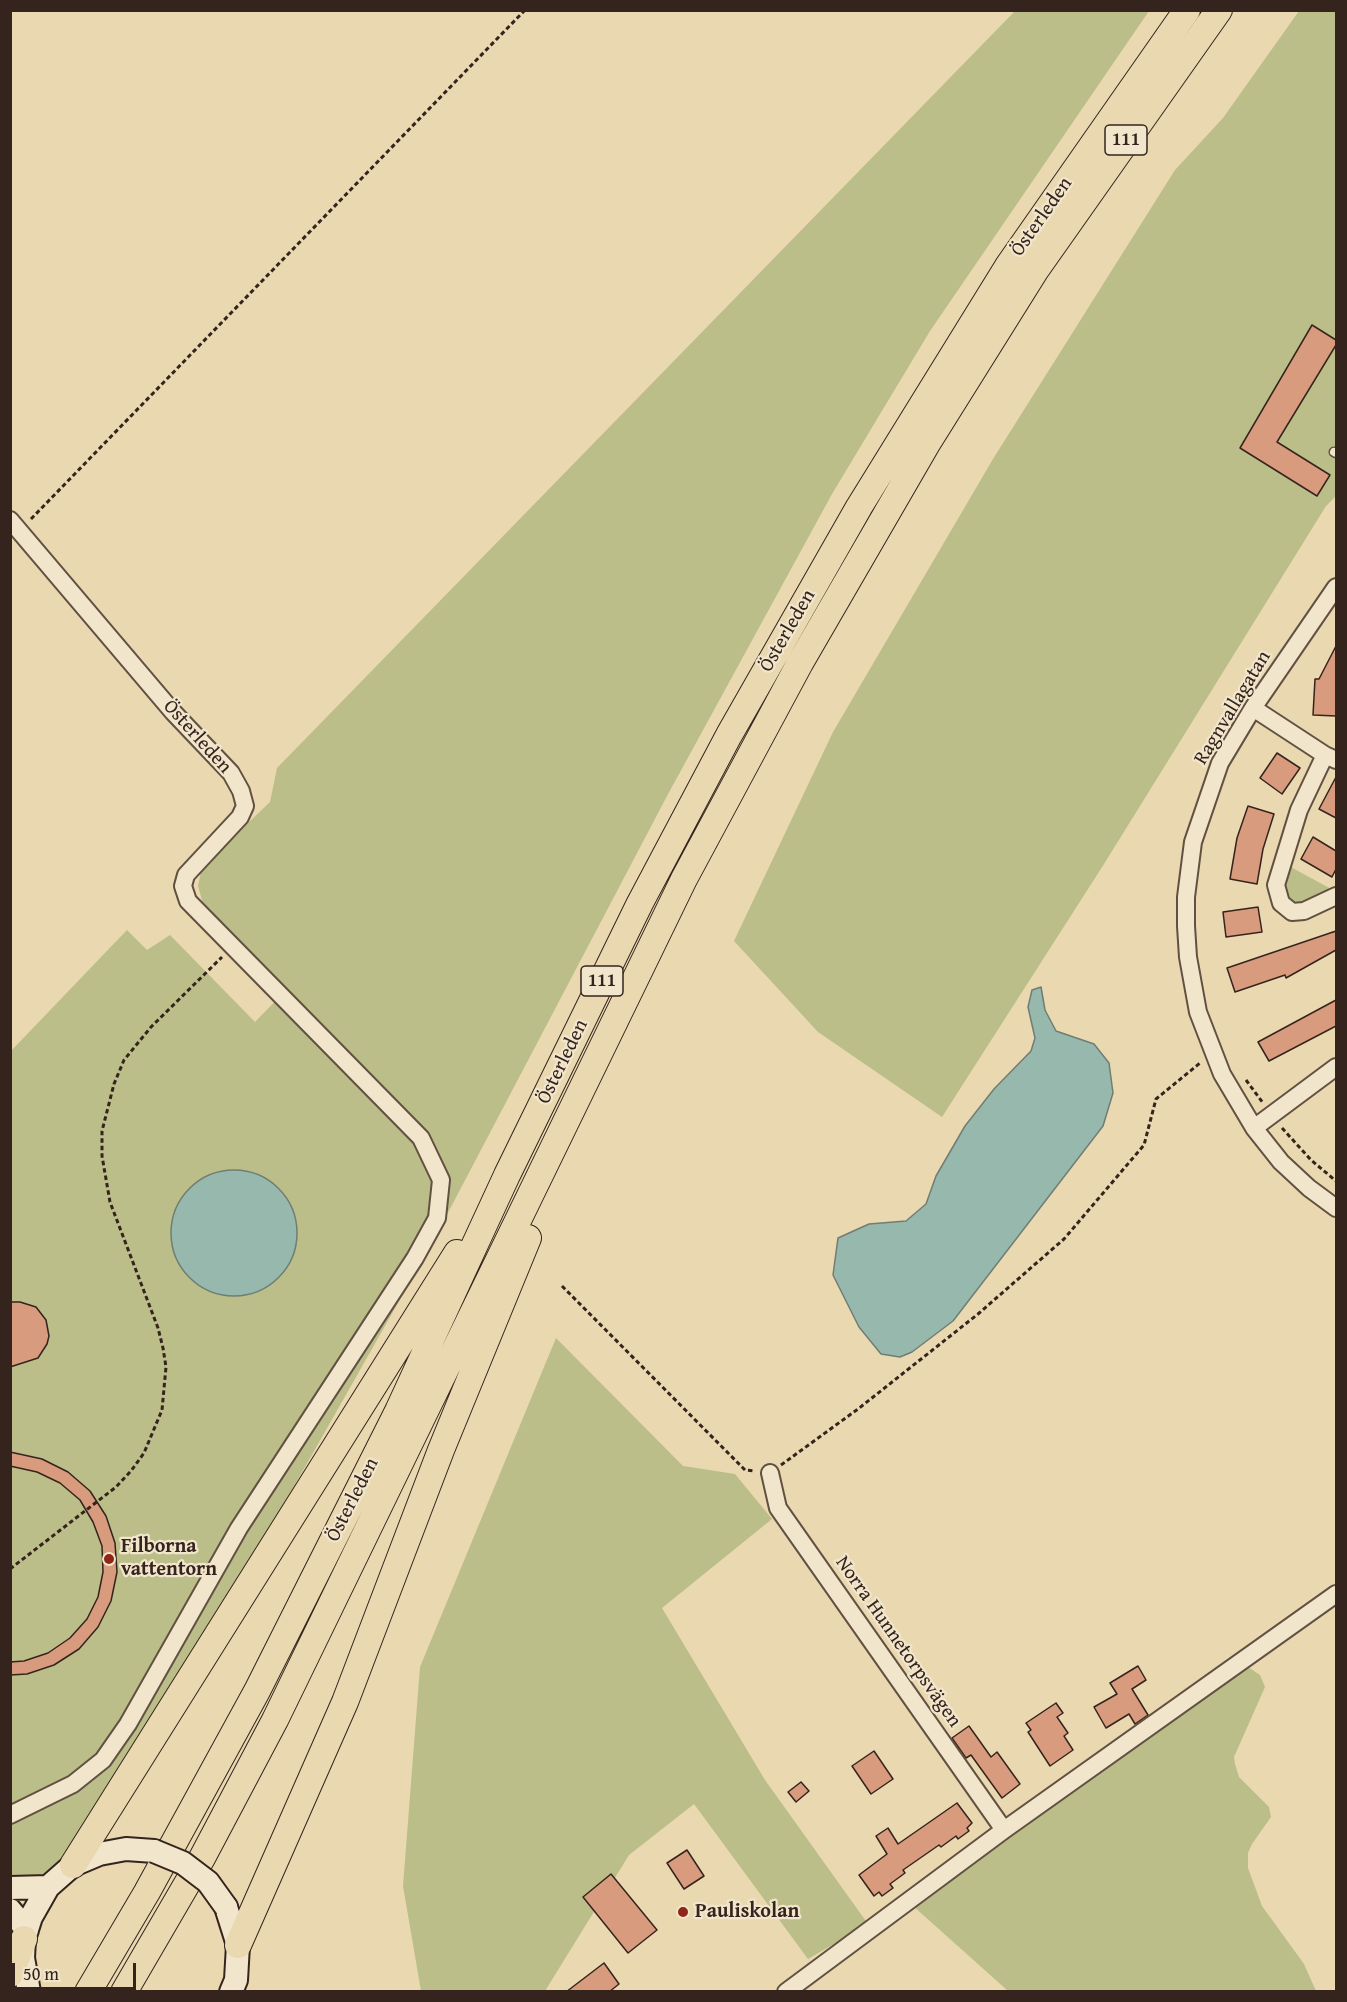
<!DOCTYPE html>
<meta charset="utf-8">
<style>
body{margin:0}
#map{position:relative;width:1347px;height:2002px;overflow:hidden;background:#e9d8b0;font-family:"Gentium Book Plus",serif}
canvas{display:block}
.frame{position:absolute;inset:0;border:12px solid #35241d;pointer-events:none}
.scale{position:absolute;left:12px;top:1963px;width:124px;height:27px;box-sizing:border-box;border:3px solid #35241d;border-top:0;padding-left:8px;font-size:18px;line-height:21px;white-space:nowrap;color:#35241d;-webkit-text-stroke:4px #f1e6cc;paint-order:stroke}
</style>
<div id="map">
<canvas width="1347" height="2002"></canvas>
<div class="frame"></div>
<div class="scale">50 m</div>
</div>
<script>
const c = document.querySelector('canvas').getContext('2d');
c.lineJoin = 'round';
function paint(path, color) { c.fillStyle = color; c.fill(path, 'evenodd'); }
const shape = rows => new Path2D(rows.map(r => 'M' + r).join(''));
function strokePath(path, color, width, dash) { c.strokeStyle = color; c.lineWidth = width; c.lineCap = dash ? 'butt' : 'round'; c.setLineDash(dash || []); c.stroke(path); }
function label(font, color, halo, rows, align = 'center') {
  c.font = font + ' "Gentium Book Plus",serif'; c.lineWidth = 4.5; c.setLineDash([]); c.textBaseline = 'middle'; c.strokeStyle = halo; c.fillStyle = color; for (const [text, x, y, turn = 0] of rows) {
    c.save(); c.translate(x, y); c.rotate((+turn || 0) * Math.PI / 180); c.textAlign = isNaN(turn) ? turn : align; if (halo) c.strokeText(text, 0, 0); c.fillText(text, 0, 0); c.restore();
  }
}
paint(shape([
 [1015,11,1149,11,930,331,832,494,667,796,432,1243,212,1631,69,1854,33,1883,10,1878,10,1052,127,930,147,950,170,935,255,1022,285,991,205,911,198,886,202,867,270,802,277,768],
 [1299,11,1336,11,1336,496,1326,506,1104,864,942,1117,818,1032,734,941,833,732,993,459,1175,170,1223,118],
 [1287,865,1333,890,1300,904,1293,902,1283,889],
 [556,1338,683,1466,735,1474,772,1519,662,1608,765,1780,868,1924,808,1959,694,1804,629,1855,545,1991,421,1991,403,1886,420,1667],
 [1248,1667,1260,1675,1265,1687,1234,1757,1235,1764,1239,1777,1269,1807,1271,1817,1252,1844,1248,1853,1248,1868,1262,1906,1304,1964,1316,1991,1008,1991,912,1905]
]), '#bbbe88');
const water = shape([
 [1041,987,1045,1010,1056,1031,1094,1044,1109,1063,1113,1093,1103,1126,953,1321,912,1352,900,1357,881,1354,859,1327,833,1275,838,1238,869,1224,906,1221,926,1204,936,1176,965,1126,994,1089,1031,1051,1035,1038,1028,1007,1032,990,1041,987],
 '171 1233a63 63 0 1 1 126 0a63 63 0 1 1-126 0Z'
]);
paint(water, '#97b9ad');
strokePath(water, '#707d73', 1.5);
const building = shape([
 [1312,325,1336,340,1336,345,1277,442,1330,475,1317,496,1240,448,1312,325],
 [1336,646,1336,716,1313,715,1315,679,1319,679,1336,646],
 [1277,753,1300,768,1282,794,1260,778,1277,753],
 [1336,777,1336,818,1319,809,1336,777],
 [1248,806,1274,814,1263,849,1257,884,1230,879,1237,838,1248,806],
 [1313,837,1336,851,1336,869,1332,877,1301,859,1313,837],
 [1258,907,1262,932,1226,937,1223,912,1258,907],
 [1336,931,1336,950,1286,978,1285,975,1235,992,1227,968,1336,931],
 [1336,1000,1336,1026,1269,1061,1258,1042,1336,1000],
 [10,1302,20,1302,36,1307,46,1320,49,1336,47,1344,38,1358,10,1367,10,1302],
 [10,1452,42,1459,68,1472,90,1491,106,1516,115,1543,117,1572,111,1601,98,1627,79,1649,54,1665,27,1674,10,1675,10,1662,24,1661,48,1653,70,1638,87,1619,98,1597,103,1572,102,1546,93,1522,80,1500,60,1483,37,1472,10,1466,10,1452],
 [1138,1666,1146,1680,1132,1689,1148,1715,1135,1724,1129,1714,1106,1728,1094,1707,1117,1694,1110,1683,1138,1666],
 [1056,1703,1063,1713,1057,1717,1068,1733,1064,1736,1073,1750,1050,1766,1028,1732,1031,1730,1026,1723,1056,1703],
 [969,1726,991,1757,997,1752,1020,1784,1002,1798,971,1755,966,1758,952,1738,969,1726],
 [874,1751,893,1779,871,1794,852,1766,874,1751],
 [801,1782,809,1791,796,1802,788,1792,801,1782],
 [957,1803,972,1823,967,1828,969,1831,958,1839,956,1836,941,1847,939,1845,903,1870,905,1873,890,1884,893,1888,882,1896,879,1892,874,1896,859,1875,887,1854,876,1836,888,1828,898,1844,957,1803],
 [687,1850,704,1876,684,1889,667,1863,687,1850],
 [611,1874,657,1930,628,1953,583,1897,611,1874],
 [604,1963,619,1984,609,1992,566,1992,604,1963]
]);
paint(building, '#d99b7e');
strokePath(building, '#35241d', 1.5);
const lane = shape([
 [1334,452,1336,453]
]);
const street = shape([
 [10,520,173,712,231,773,241,791,245,806,240,817,186,875,183,886,188,901,421,1138,441,1180,437,1218,415,1258,239,1528,128,1724,103,1760,73,1784,10,1815],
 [1336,587,1253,708,1220,763,1193,842,1186,897,1186,926,1188,957,1198,1012,1222,1074,1254,1128,1281,1162,1309,1188,1336,1208],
 [1253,708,1325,755,1336,760],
 [1325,755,1299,810,1276,885,1281,903,1292,912,1304,911,1336,896],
 [1254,1128,1336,1067],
 [770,1473,778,1508,1004,1830],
 [786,1992,1004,1830,1336,1594]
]);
const secondary = shape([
 [10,1888,48,1887],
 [226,1907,238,1945,236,1980,231,1992],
 [10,1910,27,1930],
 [29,1992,23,1958,24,1939,31,1917,48,1887,73,1865,99,1854,126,1849,154,1851]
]);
const primary = shape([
 [73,1865,457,1253],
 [238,1945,345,1702,441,1450,528,1238],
 [10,1974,24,1939],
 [88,1992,147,1892,257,1691,398,1411,507,1175,640,903,729,735,859,507,1008,266,1187,10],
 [124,1992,202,1858,275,1720,684,879,800,663,928,442,1035,271,1219,10]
]);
strokePath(lane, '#625142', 11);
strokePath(street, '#625142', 20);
strokePath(secondary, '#35241d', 26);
strokePath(primary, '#35241d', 28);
strokePath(shape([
 [31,519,525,10],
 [1246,1080,1263,1103],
 [1282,1128,1311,1160,1336,1181],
 [562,1286,745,1470,754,1471],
 [781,1465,858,1409,978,1314,1064,1239,1144,1145,1156,1099,1200,1063],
 [10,1569,116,1487,131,1471,144,1453,162,1410,166,1367,163,1348,158,1328,110,1202,102,1156,102,1131,114,1084,124,1060,151,1027,222,957]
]), '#35241d', 3, [4.5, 3]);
strokePath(lane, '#f1e6cc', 8);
strokePath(street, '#f1e6cc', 16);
strokePath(secondary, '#f1e6cc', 22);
strokePath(primary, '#e9d8b0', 26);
const secondaryBridge = shape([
 [154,1851,183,1863,208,1882,226,1907]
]);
strokePath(secondaryBridge, '#35241d', 26, []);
strokePath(secondaryBridge, '#f1e6cc', 22);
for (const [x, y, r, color] of [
 [109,1559,6,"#8f2418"],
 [683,1912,6,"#8f2418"]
]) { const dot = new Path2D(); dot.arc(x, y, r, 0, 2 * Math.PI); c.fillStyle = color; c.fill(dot); strokePath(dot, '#f1e6cc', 2); }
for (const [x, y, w] of [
 [1126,140,42],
 [602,981,42]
]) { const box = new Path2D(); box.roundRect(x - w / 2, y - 15, w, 30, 4.5); c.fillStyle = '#f1e6cc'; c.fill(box); strokePath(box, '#35241d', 1.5); }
label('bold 18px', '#35241d', null, [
 ["111",1126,140],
 ["111",602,981]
]);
label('20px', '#35241d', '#f1e6cc', [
 ["Österleden",1042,217,-55],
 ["Österleden",788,631,-60],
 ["Ragnvallagatan",1233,708,-59],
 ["Österleden",197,737,48],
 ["Österleden",563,1062,-64],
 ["Österleden",353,1500,-63],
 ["Norra Hunnetorpsvägen",898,1642,55]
]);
label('bold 20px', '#35241d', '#f1e6cc', [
 ["Filborna",121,1547],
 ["vattentorn",121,1570],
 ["Pauliskolan",695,1912]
], 'left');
</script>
